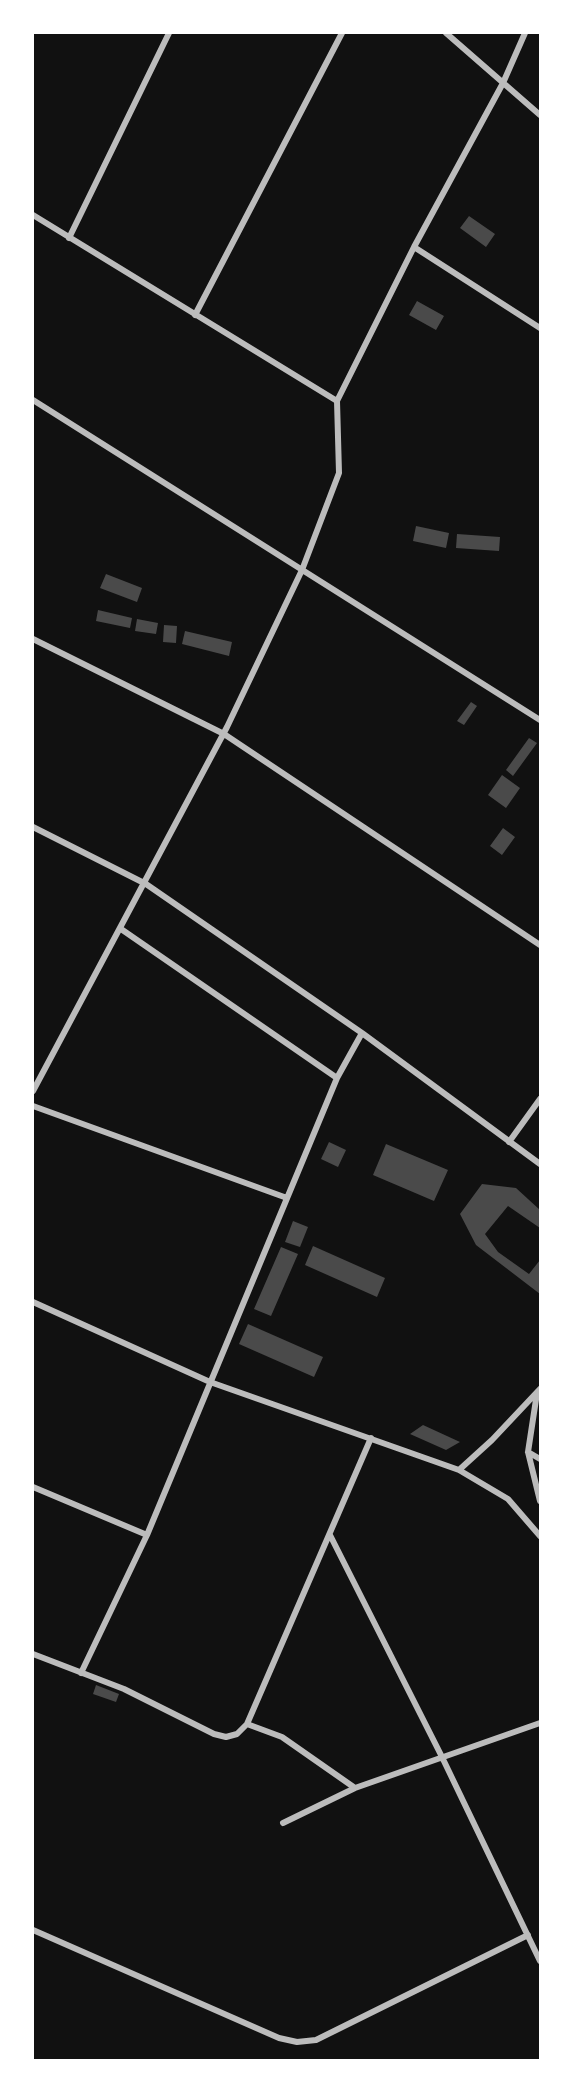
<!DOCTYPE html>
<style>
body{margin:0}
#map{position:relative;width:573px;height:2093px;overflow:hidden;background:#111;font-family:"Varela Round",sans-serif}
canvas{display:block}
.frame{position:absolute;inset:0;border:34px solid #fff;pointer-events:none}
</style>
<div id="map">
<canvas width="573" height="2093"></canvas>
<div class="frame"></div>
</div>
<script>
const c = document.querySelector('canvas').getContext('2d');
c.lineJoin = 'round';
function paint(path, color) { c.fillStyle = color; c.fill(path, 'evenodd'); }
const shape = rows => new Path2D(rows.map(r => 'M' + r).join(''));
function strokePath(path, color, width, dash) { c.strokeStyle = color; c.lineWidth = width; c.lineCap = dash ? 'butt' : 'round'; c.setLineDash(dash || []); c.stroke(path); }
paint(shape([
 [469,216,495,234,486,247,460,228],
 [417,301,444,316,436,330,409,315],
 [416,526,449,533,446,548,413,541],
 [457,534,500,537,499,551,456,548],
 [106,574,142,588,137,602,100,588],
 [98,610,132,618,130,628,96,621],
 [137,619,158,623,156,634,135,631],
 [164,625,177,626,176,643,163,642],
 [185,631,232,642,229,656,182,644],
 [471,702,477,706,464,725,457,721],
 [529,738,537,743,513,776,506,770],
 [502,775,520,788,506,808,488,795],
 [503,828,515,837,502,855,490,846],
 [329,1142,346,1150,338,1167,321,1159],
 [386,1144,448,1170,434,1201,373,1175],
 [482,1184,516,1188,540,1210,540,1228,508,1206,485,1234,498,1252,529,1274,540,1260,540,1294,476,1245,460,1214],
 [293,1221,308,1227,300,1247,285,1242],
 [313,1246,385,1278,377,1297,305,1265],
 [281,1247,298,1254,271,1316,254,1309],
 [248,1324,323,1357,314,1377,239,1344],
 [423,1425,460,1442,446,1450,410,1434],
 [96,1685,119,1694,116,1702,93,1694]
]), '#4a4a4a');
strokePath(shape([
 [446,33,540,115],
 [33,215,337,401],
 [69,238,169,33],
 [414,247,540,328],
 [195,315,342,33],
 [33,400,540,720],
 [33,639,224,734,540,945],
 [33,827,146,884,362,1033,540,1164],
 [121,929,337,1078],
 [33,1091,227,727,302,570,339,473,337,401,414,247,503,83,525,33],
 [33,1106,287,1198],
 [509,1142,540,1099],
 [33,1302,210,1382,459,1470,508,1499,540,1536],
 [537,1393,528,1452,540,1501],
 [528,1452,540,1459],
 [459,1470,492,1440,540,1389],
 [33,1487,147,1535,337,1078,362,1033],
 [330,1535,442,1757,540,1961],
 [33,1654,124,1689,214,1734,226,1737,237,1734,247,1724,371,1438],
 [81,1673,147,1535],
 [247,1724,282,1737,355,1788],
 [283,1823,355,1788,540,1723],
 [33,1930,279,2038,297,2042,316,2040,528,1935]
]), '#bcbcbc', 6);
</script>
